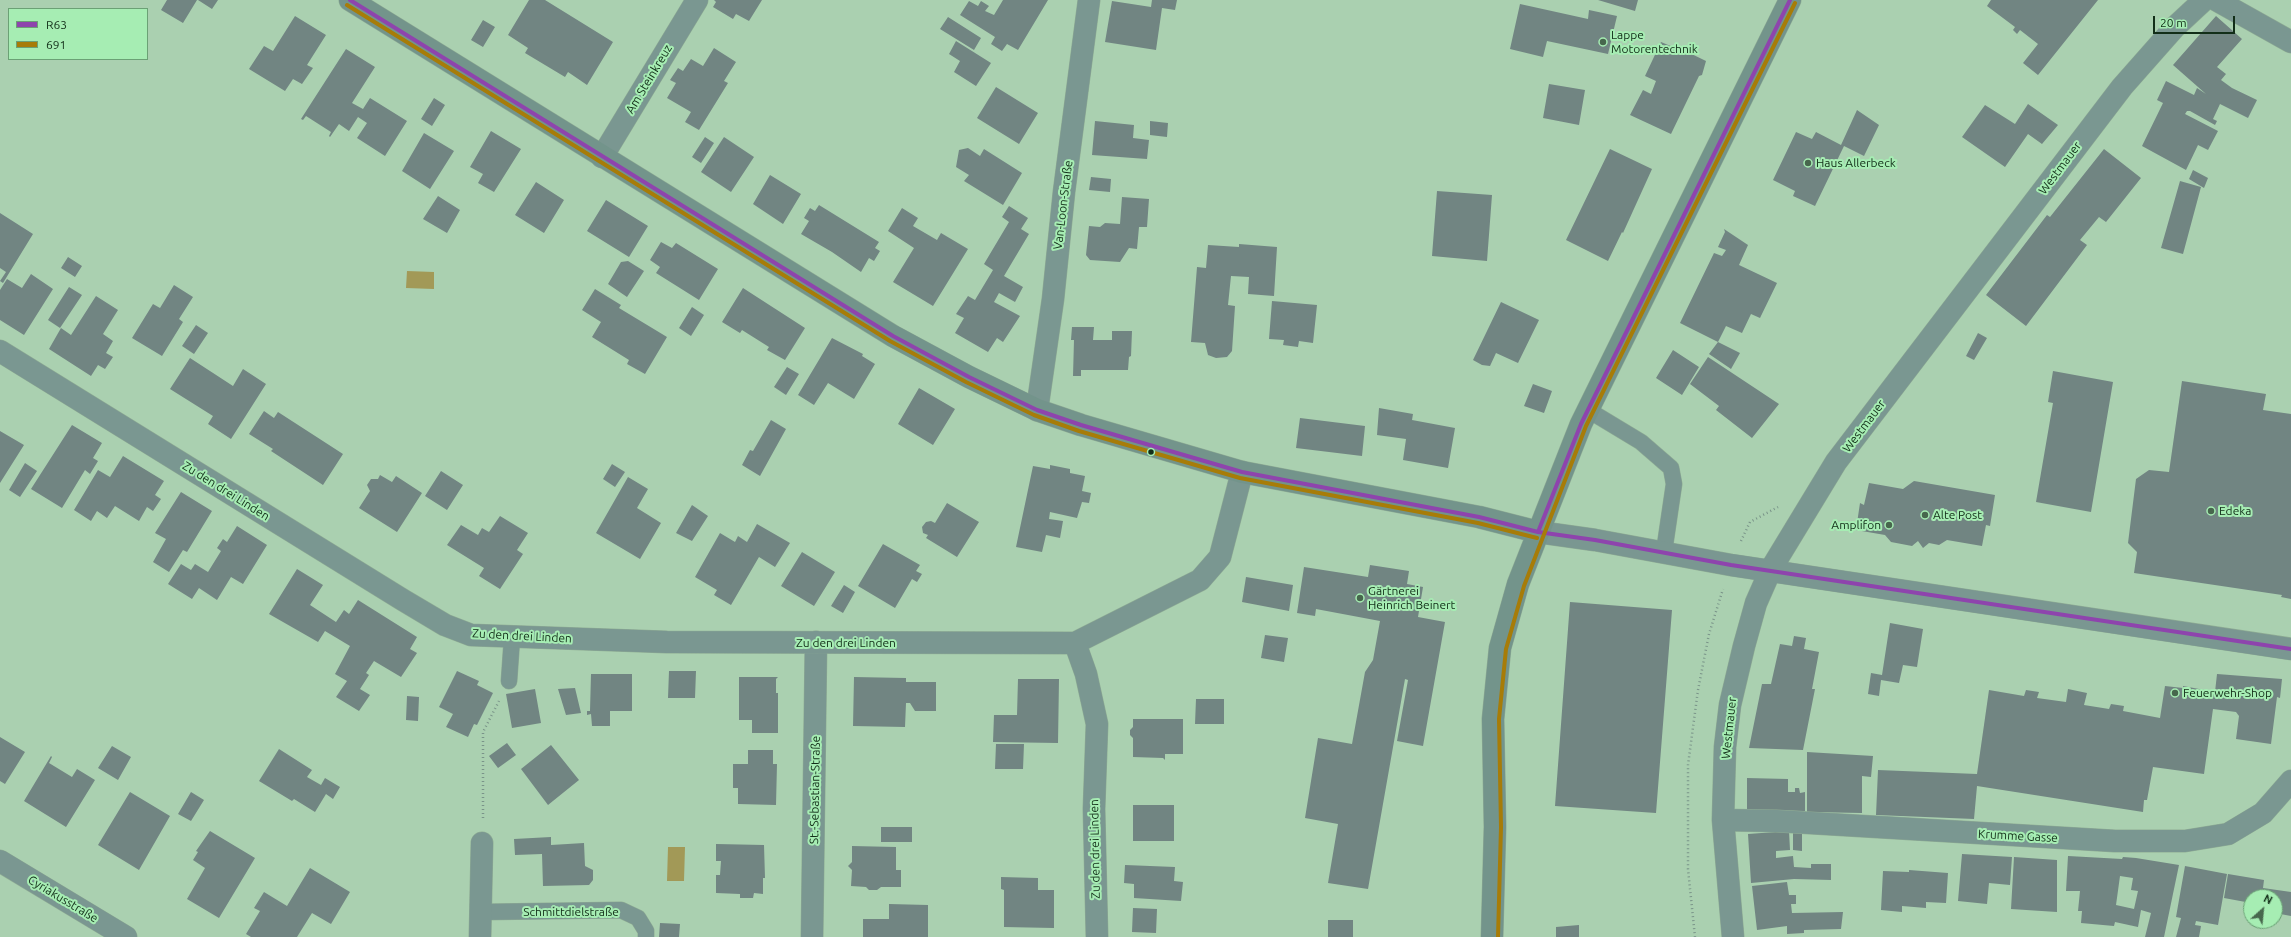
<!DOCTYPE html>
<meta charset="utf-8">
<style>
body{margin:0}
#map{position:relative;width:2291px;height:937px;overflow:hidden;background:#aad0b0;font-family:Ubuntu,sans-serif}
canvas{display:block}
.legend{position:absolute;left:8px;top:8px;width:140px;height:52px;box-sizing:border-box;background:#a6edb3;border:1px solid #6ba175;margin:0;padding:5px 7px;list-style:none;font-size:12px;color:#122e18}
.legend li{display:flex;align-items:center;gap:8px;height:20px}
.legend b{width:20px;border:1px solid #6ba175}
.north{position:absolute;left:2243px;top:889px;width:40px;height:40px;box-sizing:border-box;background:#a6edb3;border:1px solid #6ba175;border-radius:50%;rotate:27deg;font-size:11px;font-weight:700;line-height:16px;text-align:center;color:#122e18}
.north::after{content:'';display:block;margin:auto;width:14px;height:18px;background:#47674d;clip-path:polygon(50% 0,100% 100%,50% 72%,0 100%)}
.scale{position:absolute;left:2153px;top:16px;width:82px;height:18px;box-sizing:border-box;border:2px solid #122e18;border-top:0;padding-left:5px;font-size:12px;line-height:14px;white-space:nowrap;color:#122e18;-webkit-text-stroke:3px #a6edb3;paint-order:stroke}
</style>
<div id="map">
<canvas width="2291" height="937"></canvas>
<ul class="legend">
<li><b style="height:5px;background:#8e44ad"></b>R63</li>
<li><b style="height:5px;background:#a77c08"></b>691</li>
</ul>
<div class="north">N</div>
<div class="scale">20 m</div>
</div>
<script>
const c = document.querySelector('canvas').getContext('2d');
c.lineJoin = 'round';
function paint(path, color) { c.fillStyle = color; c.fill(path, 'evenodd'); }
const shape = rows => new Path2D(rows.map(r => 'M' + r).join(''));
function strokePath(path, color, width, dash) { c.strokeStyle = color; c.lineWidth = width; c.lineCap = dash ? 'butt' : 'round'; c.setLineDash(dash || []); c.stroke(path); }
function label(font, color, halo, rows, align = 'center') {
  c.font = font + ' Ubuntu,sans-serif'; c.lineWidth = 4; c.setLineDash([]); c.textBaseline = 'middle'; c.strokeStyle = halo; c.fillStyle = color; for (const [text, x, y, turn = 0] of rows) {
    c.save(); c.translate(x, y); c.rotate((+turn || 0) * Math.PI / 180); c.textAlign = isNaN(turn) ? turn : align; if (halo) c.strokeText(text, 0, 0); c.fillText(text, 0, 0); c.restore();
  }
}
paint(shape([
 [407,271,434,272,434,289,406,288],
 [668,847,685,847,684,881,667,881]
]), '#a29957');
paint(shape([
 [167,0,197,0,183,23,161,10],
 [198,0,218,0,212,9],
 [529,0,545,0,613,42,587,85,568,72,565,77,525,53,528,48,508,35],
 [714,0,762,0,749,21,736,14,733,19,713,7,716,2],
 [1003,0,1048,0,1018,50,1007,44,1002,51,991,44,995,37,960,15,969,1,978,6,981,1,989,6,985,11,994,15],
 [1152,0,1177,0,1175,10,1162,8,1156,50,1105,42,1112,1,1151,7],
 [1598,0,1638,0,1635,11],
 [1991,0,2098,0,2038,75,2023,63,2038,44,2020,30,2017,34,2013,30,2015,27,1987,6],
 [1520,4,1588,19,1589,10,1617,16,1608,54,1547,41,1543,57,1510,49],
 [295,16,326,35,307,65,313,68,302,84,293,79,285,91,249,69,264,46,273,51],
 [2216,16,2242,39,2217,67,2226,74,2221,80,2232,88,2257,100,2248,118,2220,104,2213,119,2217,121,2215,125,2190,111,2187,111,2185,114,2218,131,2208,150,2198,145,2186,170,2142,146,2163,103,2157,100,2166,81,2194,95,2197,88,2206,94,2173,65],
 [948,17,981,38,974,50,940,29],
 [483,20,495,27,483,47,471,40],
 [956,41,991,63,976,86,954,72,960,61,949,54],
 [1661,42,1673,47,1673,45,1706,61,1702,75,1699,76,1671,134,1630,115,1643,90,1651,94,1656,81,1645,76],
 [714,48,736,62,724,81,728,83,699,130,685,122,691,112,667,98,676,83,670,80,678,68,683,71,691,59,703,66],
 [346,49,375,67,352,103,363,109,370,98,407,121,385,156,357,138,367,123,358,117,349,131,339,124,330,137,329,136,331,132,306,116,303,120,301,119],
 [1549,84,1585,90,1579,125,1543,118],
 [996,87,1038,113,1019,144,977,118],
 [434,98,445,105,432,126,421,119],
 [2028,104,2058,125,2042,144,2028,134,2005,167,1962,137,1985,105,2015,124],
 [1857,110,1879,125,1864,156,1844,146,1815,206,1793,196,1795,191,1773,180,1796,132,1812,139,1816,132,1841,145],
 [1095,121,1134,125,1133,138,1149,140,1147,159,1092,155],
 [1150,121,1168,123,1167,137,1150,135],
 [491,131,521,149,494,192,478,183,483,174,470,167],
 [424,133,454,151,430,189,402,171],
 [705,137,714,143,701,163,692,157],
 [724,137,754,157,731,192,701,172],
 [968,148,980,156,984,149,1022,173,1003,205,964,181,969,175,956,167,959,150],
 [1610,149,1652,169,1623,233,1622,232,1608,261,1566,240],
 [2104,149,2141,178,2106,222,2099,217,2080,240,2087,245,2026,326,1986,295,2047,215,2050,217],
 [2193,170,2208,178,2204,188,2189,179],
 [770,175,801,194,783,224,753,204],
 [1091,177,1111,179,1110,192,1089,190],
 [2180,181,2201,187,2183,254,2161,248],
 [536,182,564,200,544,233,515,215],
 [1437,191,1492,195,1487,261,1432,256],
 [438,196,460,210,447,233,423,219],
 [1122,197,1149,199,1147,227,1139,227,1137,249,1129,248,1120,262,1090,260,1086,255,1089,226,1100,227,1105,223,1120,224],
 [606,200,648,226,629,257,587,231],
 [819,205,879,242,875,248,880,251,874,261,869,258,861,272,832,252,801,234,809,221,804,218,810,208,815,211],
 [1009,206,1028,218,1021,229,1029,234,1004,276,1023,287,1015,302,999,293,994,302,1020,316,1003,342,997,338,988,352,955,333,964,318,956,314,968,296,975,300,993,270,984,264,1009,222,1002,217],
 [902,208,918,218,913,226,937,240,941,233,968,249,933,306,893,282,914,248,888,231],
 [0,213,33,234,3,283,0,281,6,272,0,268],
 [1724,229,1748,245,1739,265,1777,283,1760,318,1751,314,1742,333,1726,326,1718,342,1740,353,1731,369,1709,354,1718,342,1680,323,1714,253,1722,256,1726,250,1718,247,1725,232],
 [661,242,672,248,676,243,718,269,699,300,656,273,660,267,650,260],
 [1239,244,1277,247,1274,296,1248,294,1249,277,1231,276,1228,305,1235,306,1232,351,1227,357,1216,358,1208,355,1205,343,1191,342,1197,267,1206,268,1208,245,1239,247],
 [68,257,82,266,75,277,61,268],
 [628,261,644,271,627,297,608,284,621,262],
 [31,274,53,289,24,335,0,320,0,290,7,279,22,288],
 [174,285,193,297,179,319,183,322,162,356,132,338,153,304,160,308],
 [69,287,82,295,60,328,48,320],
 [743,288,805,328,785,360,767,350,769,347,742,330,740,333,722,322],
 [595,289,621,305,619,308,667,337,645,374,627,364,629,360,592,337,601,322,582,310],
 [96,296,118,310,103,334,113,341,106,353,113,357,105,369,98,365,91,376,49,349,61,328,71,335],
 [1272,301,1317,305,1313,343,1299,341,1298,347,1283,345,1284,340,1269,339],
 [1501,302,1539,320,1518,363,1496,353,1490,366,1482,365,1473,360],
 [692,307,704,315,691,336,679,328],
 [196,325,208,333,194,354,182,346],
 [1072,327,1094,327,1093,340,1112,340,1112,331,1132,331,1131,356,1129,357,1128,370,1081,370,1081,376,1073,376,1074,340,1071,340],
 [1978,333,1987,338,1974,360,1966,356],
 [832,338,863,354,862,356,875,364,854,399,828,383,814,405,798,395],
 [1673,350,1699,367,1682,395,1656,378],
 [1708,357,1779,404,1752,438,1716,410,1719,406,1690,384],
 [190,358,233,386,243,369,266,384,231,439,208,424,213,416,170,389],
 [787,367,799,374,786,395,774,387],
 [2053,371,2113,382,2091,512,2036,502,2053,403,2048,402],
 [2182,381,2266,394,2263,410,2291,414,2291,599,2281,597,2282,595,2134,573,2137,552,2128,543,2136,479,2149,470,2169,472],
 [1533,384,1552,391,1544,413,1524,406],
 [919,388,955,409,933,445,898,424],
 [1379,408,1413,414,1412,420,1455,428,1448,468,1403,460,1406,439,1377,435],
 [264,411,274,418,278,412,343,454,323,485,271,451,273,449,249,434],
 [1300,418,1365,426,1362,456,1296,448],
 [771,420,786,429,760,476,742,465,750,450,753,451],
 [72,425,102,443,93,458,98,461,90,474,85,470,62,508,31,489],
 [0,431,24,445,0,483],
 [123,456,164,481,155,495,161,499,153,511,147,507,139,521,115,506,107,518,97,511,91,521,74,510,98,470,110,477],
 [25,463,37,471,20,497,9,490],
 [612,464,625,472,615,487,603,479],
 [1050,465,1070,469,1070,473,1085,476,1082,491,1091,493,1089,503,1082,502,1077,518,1050,512,1049,519,1063,521,1060,538,1046,535,1042,552,1016,547,1033,466,1050,469],
 [441,471,463,485,447,510,425,496],
 [380,475,392,482,396,476,422,493,397,532,359,508,370,491,367,485,371,479,378,479],
 [628,477,648,489,637,508,661,523,640,559,596,533],
 [1914,481,1995,495,1990,526,1986,525,1982,546,1947,540,1939,545,1929,543,1923,548,1918,541,1912,546,1891,542,1885,535,1856,530,1860,503,1864,505,1869,483,1903,489],
 [181,492,212,511,187,552,183,550,169,572,153,562,166,539,155,533],
 [947,503,979,522,957,557,926,538,928,535,923,533,922,527,926,522,931,521,935,523],
 [692,505,708,516,692,541,676,533],
 [500,516,528,533,517,550,523,554,500,589,479,576,484,568,447,545,461,525,478,535,482,528,489,532],
 [757,524,790,543,775,567,759,557,731,605,714,595,717,590,695,577,720,533,735,542,738,536,747,542],
 [237,526,267,545,243,584,231,577,217,600,199,588,192,599,168,584,181,564,191,570,195,564,208,572,221,551,217,548,223,539,227,542],
 [883,544,920,565,916,571,922,574,917,582,912,579,895,608,858,586],
 [802,552,835,572,814,606,781,586],
 [1370,565,1409,571,1407,584,1423,587,1418,617,1445,622,1423,746,1397,741,1408,680,1405,679,1368,889,1328,883,1338,824,1305,818,1318,738,1352,744,1365,672,1373,660,1380,621,1316,609,1315,616,1297,613,1304,567,1368,577],
 [297,569,323,585,310,605,336,622,344,610,349,614,358,600,417,637,410,649,417,653,401,677,374,661,366,673,369,675,360,689,370,695,359,711,336,697,347,681,335,674,350,646,325,631,318,642,269,614],
 [1246,577,1293,585,1289,611,1242,602],
 [844,585,855,592,843,613,831,606],
 [1570,602,1672,610,1656,813,1555,806],
 [1890,623,1923,629,1917,667,1903,665,1899,683,1881,680,1879,696,1868,694,1871,673,1882,675],
 [1265,635,1288,638,1284,662,1261,658],
 [1794,636,1806,638,1804,649,1819,652,1812,689,1815,689,1803,750,1749,748,1762,684,1771,684,1780,644,1792,646],
 [457,671,479,681,477,685,493,693,477,725,474,724,468,737,446,727,453,714,439,707],
 [669,671,696,671,695,698,668,698],
 [591,674,632,674,632,711,610,711,610,726,592,726,591,714,587,715,587,711,590,711],
 [2217,674,2282,679,2280,698,2277,697,2271,744,2236,739,2239,716,2236,712,2213,709,2204,774,2153,767,2147,800,2144,800,2143,812,1977,786,1974,819,1876,815,1878,770,1977,774,1989,690,2024,696,2026,690,2039,692,2037,698,2066,702,2068,689,2087,693,2084,705,2109,709,2111,704,2124,706,2123,711,2160,718,2165,686,2183,688,2183,686,2215,692],
 [739,677,778,677,776,679,776,693,778,693,778,733,752,733,752,720,739,720],
 [854,677,906,678,906,682,936,682,936,711,915,711,910,703,906,703,905,727,853,726],
 [1018,679,1059,679,1058,743,993,742,994,715,1017,715],
 [575,688,581,713,566,715,558,689],
 [535,689,541,723,512,728,506,694],
 [407,696,419,697,418,721,406,720],
 [1196,699,1224,699,1224,724,1195,724],
 [1133,719,1183,719,1183,754,1165,754,1165,760,1163,758,1133,757,1133,738,1130,735,1130,730,1133,727],
 [0,737,25,752,5,784,0,781],
 [507,743,516,755,498,768,489,756],
 [996,744,1024,744,1023,769,995,769],
 [551,745,579,780,548,805,521,769],
 [112,746,131,757,118,780,98,768],
 [279,749,312,770,307,777,321,785,325,778,340,787,333,799,326,794,315,812,294,799,292,801,259,781],
 [748,750,773,750,773,764,777,764,776,805,738,804,738,788,733,788,733,764,748,764],
 [1807,752,1873,756,1871,777,1862,776,1862,813,1807,812],
 [51,756,52,757,49,763,72,777,77,769,95,780,66,827,24,801],
 [1747,778,1788,779,1788,792,1795,792,1795,788,1799,788,1800,793,1805,792,1805,811,1747,810],
 [130,792,170,816,139,870,98,845],
 [191,792,204,800,191,821,178,814],
 [1133,805,1174,805,1174,841,1133,841],
 [881,827,912,827,912,842,881,842],
 [210,831,255,858,219,918,187,899,205,868,193,860,198,852,196,851],
 [1789,831,1790,850,1776,851,1776,858,1793,856,1794,867,1811,868,1811,864,1831,864,1831,880,1794,879,1751,883,1748,834],
 [1793,832,1802,832,1802,851,1793,850],
 [551,837,551,845,584,843,585,866,593,870,593,880,589,885,543,886,542,854,515,855,514,839],
 [716,844,764,845,765,878,763,878,763,894,754,893,753,898,740,898,740,894,716,893,716,875,720,875,721,861,716,861],
 [852,846,896,847,896,870,901,870,901,887,881,887,877,890,869,890,866,887,851,886,852,870,848,866,852,862],
 [1962,854,2012,857,2010,885,1989,883,1987,904,1958,901],
 [2068,856,2122,859,2123,857,2136,858,2179,865,2164,937,2145,937,2151,913,2141,910,2138,927,2115,922,2114,926,2081,923,2082,911,2078,911,2080,891,2066,891],
 [2120,876,2133,878,2131,890,2138,891,2134,909,2116,905],
 [2014,857,2057,860,2057,912,2011,909],
 [1125,865,1175,867,1174,881,1183,882,1181,901,1134,898,1134,884,1124,883],
 [2185,866,2227,874,2218,925,2196,921,2195,925,2201,926,2199,937,2176,937,2181,918,2176,917],
 [310,868,350,892,331,924,312,913,297,937,251,937,246,934,260,911,254,908,264,892,287,906],
 [1909,870,1948,873,1946,903,1926,902,1926,908,1902,906,1902,912,1881,910,1883,871,1909,872],
 [2228,874,2264,880,2263,888,2291,892,2291,916,2275,913,2275,897,2251,897,2251,903,2224,898],
 [1001,877,1038,878,1038,890,1054,890,1054,928,1004,927,1004,890,1001,889],
 [1787,882,1789,895,1796,895,1796,904,1791,904,1792,913,1843,912,1841,929,1804,930,1804,933,1787,934,1787,926,1757,930,1752,886],
 [889,904,928,905,928,937,863,937,863,919,889,919],
 [1133,908,1157,909,1156,933,1132,932],
 [1328,920,1353,920,1353,937,1328,937],
 [660,923,680,924,679,937,659,937],
 [1579,925,1579,937,1556,937,1556,927]
]), '#718582');
const service = shape([
 [1588,410,1641,442,1671,468,1674,484,1664,552],
 [509,681,512,638],
 [481,912,621,910,638,918,646,931,646,937]
]);
const minor = shape([
 [2216,0,2291,42],
 [602,157,697,0],
 [0,351,403,600,445,625,471,635,667,642,1075,643,1200,580,1220,557,1242,472],
 [1037,410,1053,299,1064,192,1089,0],
 [1538,532,1595,540,1731,565,2291,649],
 [1075,643,1086,674,1097,724,1094,809,1097,937],
 [1723,820,1776,821,2115,841,2185,841,2228,834,2263,813,2291,781],
 [0,861,126,937],
 [480,937,482,843],
 [812,937,816,642],
 [1733,937,1723,820,1725,747,1730,705,1744,646,1756,603,1771,569,1836,462,1926,344,2122,87,2175,27,2204,0]
]);
const secondary = shape([
 [350,0,893,336,969,377,1037,410,1081,425,1242,472,1479,517,1538,532],
 [1492,937,1495,827,1493,719,1500,648,1518,584,1581,424,1790,0]
]);
strokePath(service, '#8fac94', 17);
strokePath(minor, '#8fac94', 23);
strokePath(secondary, '#8fac94', 23);
strokePath(shape([
 [1741,541,1750,522,1778,507],
 [483,818,483,732,499,701],
 [1695,937,1688,869,1688,765,1698,690,1709,634,1723,589]
]), '#7a9489', 2.5, [1, 3]);
strokePath(service, '#7a9791', 16);
strokePath(minor, '#7a9791', 22);
strokePath(secondary, '#73948b', 22);
strokePath(shape([
 [350,0,893,336,969,377,1037,410,1081,425,1242,472,1479,517,1538,532,1595,540,1731,565,2291,649],
 [1538,532,1581,424,1790,0]
]), '#8e44ad', 4);
strokePath(shape([
 [347,5,890,341,966,382,1034,415,1079,431,1240,478,1478,523,1537,538],
 [1498,937,1501,827,1499,719,1506,649,1524,586,1586,426,1795,3]
]), '#a77c08', 4);
for (const [x, y, r, color] of [
 [1603,42,4,"#47674d"],
 [1808,163,4,"#47674d"],
 [1151,452,3.5,"#122e18"],
 [2211,511,4,"#47674d"],
 [1925,515,4,"#47674d"],
 [1889,525,4,"#47674d"],
 [1360,598,4,"#47674d"],
 [2175,693,4,"#47674d"]
]) { const dot = new Path2D(); dot.arc(x, y, r, 0, 2 * Math.PI); c.fillStyle = color; c.fill(dot); strokePath(dot, '#a6edb3', 1.5); }
label('12px', '#122e18', '#a6edb3', [
 ["Lappe",1611,35],
 ["Motorentechnik",1611,49],
 ["Haus Allerbeck",1816,163],
 ["Edeka",2219,511],
 ["Alte Post",1933,515],
 ["Amplifon",1881,525,"right"],
 ["Gärtnerei",1368,591],
 ["Heinrich Beinert",1368,605],
 ["Feuerwehr-Shop",2183,693]
], 'left');
label('12px', '#122e18', '#a6edb3', [
 ["Am Steinkreuz",649,79,-59],
 ["Westmauer",2060,168,-53],
 ["Van-Loon-Straße",1063,205,-83],
 ["Westmauer",1864,426,-53],
 ["Zu den drei Linden",226,491,32],
 ["Zu den drei Linden",522,636,3],
 ["Zu den drei Linden",846,643],
 ["Westmauer",1729,728,-84],
 ["St.-Sebastian-Straße",815,790,-89],
 ["Krumme Gasse",2018,836,3],
 ["Zu den drei Linden",1095,849,-91],
 ["Cyriakusstraße",63,899,31],
 ["Schmittdielstraße",571,912]
]);
</script>
